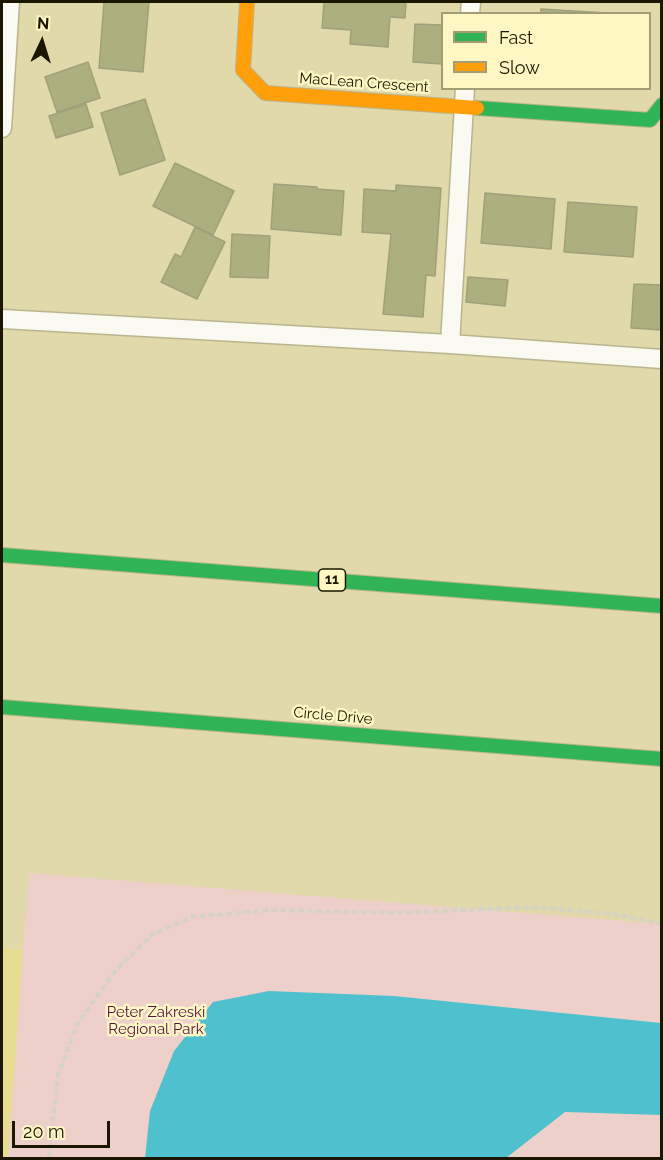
<!DOCTYPE html>
<style>
body{margin:0}
#map{position:relative;width:663px;height:1160px;overflow:hidden;background:#e1d9a9;font-family:Raleway,sans-serif}
canvas{display:block}
.frame{position:absolute;inset:0;border:3px solid #1a1600;pointer-events:none}
.legend{position:absolute;left:441px;top:12px;width:210px;height:78px;box-sizing:border-box;background:#fef7c4;border:2px solid #a39d76;margin:0;padding:8px 10px;list-style:none;font-size:18px;color:#1a1600}
.legend li{display:flex;align-items:center;gap:12px;height:30px}
.legend b{width:30px;border:2px solid #a39d76}
.north{position:absolute;left:12px;top:12px;width:60px;height:60px;-webkit-text-stroke:4px #fef7c4;paint-order:stroke;rotate:4deg;font-size:16px;font-weight:700;line-height:24px;text-align:center;color:#1a1600}
.north::after{content:'';display:block;margin:auto;width:21px;height:27px;background:#1a1600;clip-path:polygon(50% 0,100% 100%,50% 72%,0 100%)}
.scale{position:absolute;left:12px;top:1121px;width:98px;height:27px;box-sizing:border-box;border:3px solid #1a1600;border-top:0;padding-left:8px;font-size:18px;line-height:21px;white-space:nowrap;color:#1a1600;-webkit-text-stroke:4px #fef7c4;paint-order:stroke}
</style>
<div id="map">
<canvas width="663" height="1160"></canvas>
<div class="frame"></div>
<ul class="legend">
<li><b style="height:8px;background:#30b455"></b>Fast</li>
<li><b style="height:8px;background:#ff9f0a"></b>Slow</li>
</ul>
<div class="north">N</div>
<div class="scale">20 m</div>
</div>
<script>
const c = document.querySelector('canvas').getContext('2d');
c.lineJoin = 'round';
function paint(path, color) { c.fillStyle = color; c.fill(path, 'evenodd'); }
const shape = rows => new Path2D(rows.map(r => 'M' + r).join(''));
function strokePath(path, color, width, dash) { c.strokeStyle = color; c.lineWidth = width; c.lineCap = dash ? 'butt' : 'round'; c.setLineDash(dash || []); c.stroke(path); }
function label(font, color, halo, rows, align = 'center') {
  c.font = font + ' Raleway,sans-serif'; c.lineWidth = 5; c.setLineDash([]); c.textBaseline = 'middle'; c.strokeStyle = halo; c.fillStyle = color; for (const [text, x, y, turn = 0] of rows) {
    c.save(); c.translate(x, y); c.rotate((+turn || 0) * Math.PI / 180); c.textAlign = isNaN(turn) ? turn : align; if (halo) c.strokeText(text, 0, 0); c.fillText(text, 0, 0); c.restore();
  }
}
paint(shape([
 [2,948,23,950,8,1158,2,1158]
]), '#e8dc91');
paint(shape([
 [29,873,661,924,661,1158,8,1158]
]), '#eed0cb');
paint(shape([
 [269,991,394,996,661,1023,661,1115,565,1112,506,1158,145,1158,150,1111,174,1051,213,1002]
]), '#4fc0cd');
const building = shape([
 [104,2,149,2,143,72,99,68,104,2],
 [324,2,406,2,405,18,390,17,388,47,350,44,351,30,322,28,324,2],
 [541,9,606,13,606,14,541,14,541,9],
 [415,24,442,25,442,64,413,62,415,24],
 [88,62,100,98,57,112,45,77,88,62],
 [145,99,165,160,120,175,101,113,145,99],
 [86,104,93,127,56,138,49,116,86,104],
 [175,163,234,191,213,235,153,206,175,163],
 [274,184,317,187,317,189,344,191,341,235,271,229,274,184],
 [396,185,441,188,435,276,426,275,423,317,383,314,391,234,362,232,364,189,396,191,396,185],
 [485,193,555,199,551,249,481,243,485,193],
 [568,202,637,207,633,257,564,252,568,202],
 [195,227,225,242,197,299,161,282,175,254,181,257,195,227],
 [232,234,270,236,268,278,230,277,232,234],
 [468,277,508,280,505,306,466,302,468,277],
 [634,284,662,285,662,330,631,328,634,284]
]);
paint(building, '#adaf7e');
strokePath(building, '#a0a07a', 1.5);
const lane = shape([
 [470,14,471,2],
 [2,128,10,2],
 [2,319,450,344,662,359],
 [450,344,465,88]
]);
const fast = shape([
 [477,108,650,120,662,105],
 [2,555,662,606],
 [2,707,662,759]
]);
const slow = shape([
 [247,2,243,70,265,93,477,108]
]);
strokePath(lane, '#bab48e', 21);
strokePath(fast, '#bab48e', 16);
strokePath(slow, '#bab48e', 16);
strokePath(shape([
 [49,1158,58,1075,79,1021,116,970,153,934,192,917,271,910,397,913,531,907,614,914,662,924]
]), '#d5d3c4', 4, [6, 3]);
strokePath(lane, '#faf9f2', 18);
strokePath(fast, '#30b455', 14);
strokePath(slow, '#ff9f0a', 14);
for (const [x, y, w] of [
 [332,580,27]
]) { const box = new Path2D(); box.roundRect(x - w / 2, y - 11, w, 22, 4.5); c.fillStyle = '#fef7c4'; c.fill(box); strokePath(box, '#1a1600', 1.5); }
label('bold 14px', '#1a1600', null, [
 ["11",332,580]
]);
label('15px', '#1a1600', '#fef7c4', [
 ["MacLean Crescent",364,83,4],
 ["Circle Drive",333,716,5]
]);
label('15px', '#541043', '#fef7c4', [
 ["Peter Zakreski",156,1012],
 ["Regional Park",156,1029]
]);
</script>
